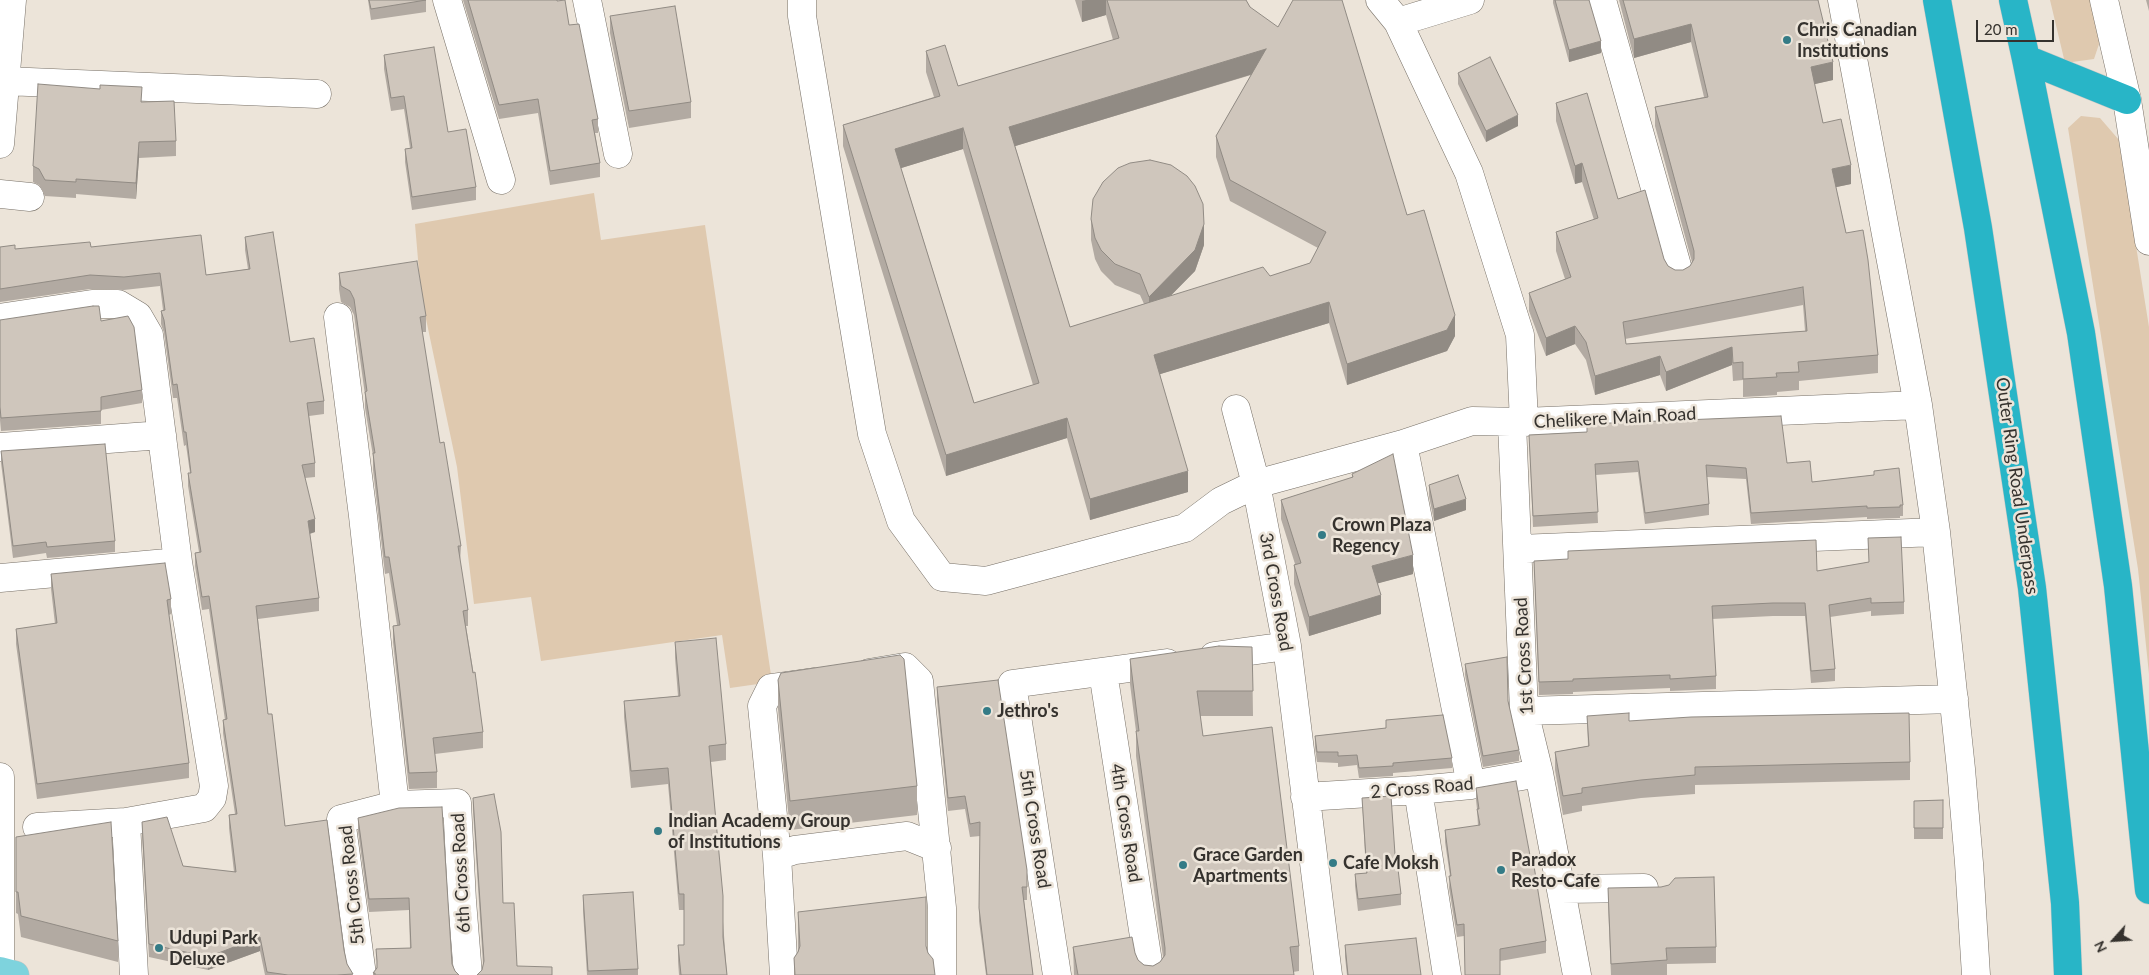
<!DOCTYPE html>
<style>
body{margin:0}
#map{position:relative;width:2149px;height:975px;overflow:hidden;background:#ece4d9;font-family:Lato,sans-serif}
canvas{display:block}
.north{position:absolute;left:2089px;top:915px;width:50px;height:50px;-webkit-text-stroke:4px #ece4d9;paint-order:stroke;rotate:244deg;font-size:14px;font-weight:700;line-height:20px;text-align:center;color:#35322e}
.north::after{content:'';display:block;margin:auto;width:18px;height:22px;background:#35322e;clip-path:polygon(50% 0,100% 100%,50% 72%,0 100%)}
.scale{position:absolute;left:1976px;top:20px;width:78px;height:22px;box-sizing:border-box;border:2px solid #35322e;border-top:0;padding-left:6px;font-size:15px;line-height:18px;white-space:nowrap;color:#35322e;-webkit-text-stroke:4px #ece4d9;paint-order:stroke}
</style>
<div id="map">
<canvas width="2149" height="975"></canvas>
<div class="north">N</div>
<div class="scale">20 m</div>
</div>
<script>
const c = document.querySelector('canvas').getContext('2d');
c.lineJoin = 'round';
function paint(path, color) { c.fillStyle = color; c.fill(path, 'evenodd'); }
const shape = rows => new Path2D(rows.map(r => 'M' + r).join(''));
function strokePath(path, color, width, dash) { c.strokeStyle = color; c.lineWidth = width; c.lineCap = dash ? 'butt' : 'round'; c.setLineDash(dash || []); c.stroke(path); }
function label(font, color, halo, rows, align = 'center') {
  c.font = font + ' Lato,sans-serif'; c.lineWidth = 5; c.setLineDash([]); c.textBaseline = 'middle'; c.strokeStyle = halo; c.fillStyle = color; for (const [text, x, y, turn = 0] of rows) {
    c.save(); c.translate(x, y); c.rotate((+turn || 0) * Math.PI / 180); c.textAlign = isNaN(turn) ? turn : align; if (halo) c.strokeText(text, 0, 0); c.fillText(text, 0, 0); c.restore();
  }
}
paint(shape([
 [2050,0,2091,0,2100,41,2094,59,2065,63],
 [2081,116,2100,118,2119,140,2149,327,2149,674,2138,569,2068,128],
 [594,193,601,240,705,225,772,682,730,688,722,635,541,661,531,597,474,604,457,467,421,295,415,224]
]), '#dfc9af');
const minor = shape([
 [447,0,501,180],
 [587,0,618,154],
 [802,0,802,16,872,434,901,521,942,577,986,581,1185,528,1221,501,1256,484,1403,444,1472,421,1524,422],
 [1380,0,1398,22,1469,173,1520,335,1524,422,1918,405],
 [1602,0,1679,273],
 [1842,0,1918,405,1936,532,1961,769,1969,863,1976,975],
 [2104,0,2127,100,2149,241],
 [1398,22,1470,0],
 [5,81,317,94],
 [0,144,12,0],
 [0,194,30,197],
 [338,317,363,516,395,805],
 [0,318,92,304,118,304,138,316,149,335,178,562,214,786,212,798,204,808,126,822,37,827],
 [1236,409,1256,484,1287,646,1328,975],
 [1512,423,1524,711,1539,773,1577,975],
 [1403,444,1471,785],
 [0,447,162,435],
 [1519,549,1936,532],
 [0,578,178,562],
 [1214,656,1287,646],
 [1103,672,1150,975],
 [869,673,905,667,919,681,942,908,942,975],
 [1524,711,1954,699],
 [0,777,0,971],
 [1418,790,1447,975],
 [1305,797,1418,790,1471,785,1539,773],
 [126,822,134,975],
 [777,856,795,850,907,836,937,848],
 [1561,889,1644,888],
 [362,975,341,819,395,805,457,803,462,901,468,975],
 [784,975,777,856,762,706,771,688,814,682],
 [1057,975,1012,684,1167,663]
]);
const major = shape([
 [0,971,15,975]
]);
const highway = shape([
 [1937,0,1978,228,2032,588,2065,903,2068,975],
 [2013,0,2026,59,2081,333,2118,586,2149,890],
 [2026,59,2127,100]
]);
strokePath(minor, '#777067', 29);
strokePath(major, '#c6c6c4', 29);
strokePath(highway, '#c6c6c4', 29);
strokePath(minor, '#fff', 28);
strokePath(major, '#7ed3dd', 28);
strokePath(highway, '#28b5c7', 28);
paint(shape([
 [368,0,426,0,426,12,371,20],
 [463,0,557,0,569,25,598,119,598,133,595,133,600,163,600,177,550,185,538,113,499,119],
 [1075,0,1246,0,1250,7,1407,215,1455,336,1447,351,1347,385,1329,323,1160,374,1188,492,1090,520,1067,438,946,476,843,146,843,125,934,97,926,72,926,51,958,86,1113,40,1106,15,1082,22],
 [1251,75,1216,136,1216,157,1230,201,1318,248,1310,263,1270,276,1170,296,1195,271,1204,245,1091,219,1091,240,1095,259,1101,271,1115,285,1140,295,1144,304,1070,327,1015,146],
 [963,149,1033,385,974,403,901,168],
 [1553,0,1589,0,1601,53,1569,62,1553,3],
 [1619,0,1818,0,1833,80,1814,84,1823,123,1851,184,1836,187,1846,233,1878,355,1878,373,1799,381,1799,390,1777,392,1777,395,1743,397,1743,380,1733,381,1732,365,1666,391,1660,375,1595,395,1586,360,1575,344,1546,356,1529,311,1529,293,1565,279,1556,251,1556,232,1594,220,1582,182,1575,184,1556,121,1556,103,1618,199,1664,259,1668,266,1675,270,1683,270,1690,266,1692,262,1655,126,1655,107,1704,97,1691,42,1634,58],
 [1803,305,1805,331,1626,344,1625,339],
 [2146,0,2149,0,2149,11],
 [610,16,691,102,691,118,629,128,610,33],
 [384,55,448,132,476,187,476,200,412,210,405,162,405,149,410,148,404,109,391,111,384,69],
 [1458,73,1518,126,1486,142,1458,84],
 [142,102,176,141,176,156,139,158,136,199,76,194,76,198,45,196,39,185,33,182,33,166],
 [245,237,290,342,324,401,324,414,309,416,315,463,315,477,305,478,315,532,310,534,319,598,319,611,258,619,268,714,285,826,344,950,347,964,353,975,265,975,260,951,208,970,149,957,142,835,142,822,183,866,234,872,229,828,229,815,235,814,223,733,223,720,225,720,209,609,202,610,195,566,195,553,199,552,188,486,188,473,190,473,186,445,184,446,177,398,173,398,164,333,161,324,161,311,163,310,160,286,124,290,90,289,0,302,0,247,15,249,91,247,206,275,248,269,245,250],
 [339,273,426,316,426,332,422,332,440,443,461,546,460,562,468,610,468,626,466,626,483,732,483,748,435,754,437,772,437,788,409,789,393,642,393,626,397,625,389,573,385,574,373,470,373,456,365,408,365,395,354,315,350,307,341,302,339,289],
 [0,320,101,321,142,390,142,403,101,410,101,424,1,431,0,420],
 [1587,424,1787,463,1812,482,1874,475,1874,471,1903,505,1903,516,1900,516,1900,518,1867,519,1867,517,1751,524,1746,479,1707,477,1709,504,1709,515,1645,524,1638,472,1596,475,1598,523,1533,527,1529,435,1587,432],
 [1,451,115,541,115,552,47,558,46,553,13,558,1,463],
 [1352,474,1413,574,1378,583,1381,614,1309,636,1294,584,1294,565,1295,564,1281,519,1281,500,1352,478],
 [1429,485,1466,510,1434,521,1429,496],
 [1868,538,1904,602,1904,614,1871,616,1871,611,1830,617,1835,669,1835,681,1811,683,1805,616,1773,616,1712,619,1716,676,1716,689,1670,691,1670,688,1573,692,1573,694,1539,695,1534,561,1817,571,1869,562],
 [51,574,171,599,171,614,169,615,189,763,189,778,37,799,16,644,16,629,55,624,51,589],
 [675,642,726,744,726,760,711,762,727,975,679,975,678,961,678,945,684,945,684,910,679,910,668,784,631,788,624,717,624,701,678,696,675,658],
 [1252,647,1253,716,1200,716,1203,736,1299,946,1299,971,1293,972,1294,975,1074,975,1073,947,1135,953,1138,960,1144,965,1153,966,1160,962,1163,957,1136,756,1136,731,1130,684,1130,659],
 [1465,664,1508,701,1519,750,1519,761,1483,767,1465,675],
 [778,680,917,786,917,815,790,830,778,709],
 [937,687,1027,870,1027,900,1024,900,1033,975,986,975,979,921,980,836,970,837,965,809,948,811,937,700],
 [1587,716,1629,721,1910,762,1910,780,1695,785,1695,794,1641,798,1582,806,1582,811,1563,815,1555,770,1555,752,1588,746],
 [1386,720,1452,758,1452,768,1393,773,1393,776,1359,778,1357,765,1338,767,1338,763,1317,762,1315,747,1315,736,1386,728],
 [1476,788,1546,941,1546,953,1500,961,1464,936,1457,937,1449,888,1450,876,1445,842,1445,830,1478,826,1477,809,1476,800],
 [473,798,503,903,517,966,482,970,483,964,473,810],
 [1362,798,1396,869,1401,894,1401,905,1358,911,1355,886,1355,874,1366,873],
 [1943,800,1943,839,1914,839,1914,801],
 [358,818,452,964,455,971,459,975,373,975,373,973,377,967,376,949,410,948,409,910,369,912,358,831],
 [16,837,118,941,118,962,21,937,18,914,16,913],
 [1608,888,1716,947,1716,963,1667,964,1667,975,1611,975,1608,904],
 [583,895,638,969,638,975,587,975,583,911],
 [798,912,926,946,935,975,794,975,794,958,798,952],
 [1345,945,1421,975,1347,975,1345,957]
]), '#b2aaa2');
paint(shape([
 [1086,0,1106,0,1106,15,1082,22,1082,1],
 [1691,24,1691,42,1634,58,1634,39],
 [1601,41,1601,53,1569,62,1569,50],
 [1266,49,1266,70,1009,148,1009,127],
 [1833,62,1833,80,1811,85,1811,67],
 [1518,115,1518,126,1486,142,1486,131],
 [963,128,963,149,895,170,895,149],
 [139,142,139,158,136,199,136,183],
 [1582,163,1582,182,1575,184,1575,166],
 [1851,165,1851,184,1832,188,1832,169],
 [1204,224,1204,245,1195,271,1149,318,1149,297],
 [1329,302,1329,323,1154,376,1154,355],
 [1455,315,1455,336,1447,351,1347,385,1347,364],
 [1575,326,1575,344,1546,356,1546,338],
 [1732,347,1732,365,1666,391,1666,372],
 [1660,356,1660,375,1595,395,1595,376],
 [1067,418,1067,438,946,476,946,455],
 [1188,471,1188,492,1090,520,1090,499],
 [1466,499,1466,510,1434,521,1434,509],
 [315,519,315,532,308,534,308,521],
 [1413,555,1413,574,1372,585,1372,566],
 [1381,595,1381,614,1309,636,1309,617],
 [260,937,260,951,208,970,208,957]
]), '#918b84');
const building = shape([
 [369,0,426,0,371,9,369,0],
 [468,0,557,0,557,1,565,0,569,25,579,24,598,119,592,120,600,163,550,171,538,99,499,105,468,0],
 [1107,0,1246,0,1250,7,1278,27,1293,0,1342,0,1407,215,1424,210,1455,315,1447,330,1347,364,1329,302,1154,355,1188,471,1090,499,1067,418,946,455,843,125,940,96,926,51,945,45,958,86,1119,38,1107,0],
 [1266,49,1216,136,1230,180,1326,232,1310,263,1270,276,1263,267,1070,327,1009,127,1266,49],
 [963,128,1039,383,974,403,895,149,963,128],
 [1555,0,1589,0,1601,41,1569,50,1555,0],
 [1623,0,1818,0,1833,62,1811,67,1823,123,1841,119,1851,165,1832,169,1846,233,1863,230,1868,260,1878,355,1798,362,1799,372,1776,373,1777,377,1743,379,1743,362,1733,363,1732,347,1666,372,1660,356,1595,376,1586,342,1575,326,1546,338,1529,293,1571,277,1556,232,1598,218,1582,163,1575,166,1556,103,1587,93,1618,199,1645,190,1664,259,1668,266,1675,270,1683,270,1690,266,1694,259,1694,251,1655,107,1708,97,1691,24,1634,39,1623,0],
 [1803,287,1807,331,1626,344,1623,322,1803,287],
 [675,6,691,102,629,111,610,16,675,6],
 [434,47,448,132,466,129,476,187,412,197,405,149,412,148,404,96,391,98,384,55,434,47],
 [1490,57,1518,115,1486,131,1458,73,1490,57],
 [38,84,100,89,100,85,142,87,141,102,174,101,176,141,139,142,136,183,76,179,76,182,45,180,39,169,33,166,38,84],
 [1150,160,1171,165,1187,176,1195,186,1203,204,1204,224,1195,250,1149,297,1140,274,1115,264,1101,250,1095,238,1091,219,1093,199,1103,182,1118,168,1130,163,1150,160],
 [273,232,290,342,314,338,324,401,307,403,315,463,302,465,315,519,308,521,319,598,256,606,268,714,272,714,285,826,327,820,344,950,347,964,353,974,337,975,288,975,267,972,260,937,208,957,149,944,142,822,167,817,183,866,236,872,229,815,237,814,223,720,227,719,209,596,202,597,195,553,201,552,188,473,191,473,186,432,184,432,177,384,173,385,164,320,161,311,165,310,160,273,124,277,90,275,0,289,0,247,15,245,15,249,90,242,91,247,201,235,206,275,250,269,245,237,273,232],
 [417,261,426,316,420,317,440,443,444,442,461,546,458,546,468,610,463,611,473,673,475,672,483,732,433,738,437,772,409,773,393,626,400,625,389,557,385,557,373,453,375,453,365,392,367,391,354,299,350,291,341,286,339,273,417,261],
 [93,306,99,306,101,321,128,316,134,327,142,390,101,397,101,411,1,418,0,407,0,320,93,306],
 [1781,416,1787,463,1810,461,1812,482,1874,475,1874,471,1899,468,1903,505,1900,505,1900,507,1867,508,1867,506,1751,513,1746,468,1706,465,1709,504,1645,513,1638,461,1595,464,1598,512,1533,516,1529,435,1587,432,1587,424,1781,416],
 [105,444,115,541,47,547,46,542,13,546,1,451,105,444],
 [1393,454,1413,555,1372,566,1381,595,1309,617,1294,565,1301,563,1281,500,1353,477,1352,474,1393,454],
 [1458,475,1466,499,1434,509,1429,485,1458,475],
 [1901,537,1904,602,1871,603,1871,598,1829,605,1835,669,1811,671,1805,603,1773,603,1712,606,1716,676,1670,679,1670,675,1573,679,1573,681,1539,682,1534,561,1568,559,1568,551,1816,540,1817,571,1869,562,1868,538,1901,537],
 [165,563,171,599,167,600,189,763,37,784,16,629,57,623,51,574,165,563],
 [716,638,726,744,709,746,723,896,723,937,727,975,681,975,678,945,684,945,684,894,679,894,668,768,631,771,624,701,680,696,675,642,716,638],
 [1219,646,1252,647,1253,691,1197,691,1203,736,1272,727,1299,946,1290,947,1294,975,1078,975,1073,947,1132,937,1135,953,1138,960,1144,965,1153,966,1160,962,1165,955,1165,948,1136,731,1139,731,1130,659,1219,646],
 [900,655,904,659,917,786,790,801,778,680,781,673,900,655],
 [1507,657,1508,701,1519,750,1483,756,1465,664,1507,657],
 [998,680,1027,870,1027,887,1022,887,1033,975,987,975,979,908,980,822,970,824,965,796,948,798,937,687,998,680],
 [1629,713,1629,721,1691,717,1909,713,1910,762,1695,767,1695,775,1641,780,1582,788,1582,793,1563,796,1555,752,1589,746,1587,716,1629,713],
 [1443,715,1452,758,1393,763,1393,766,1359,768,1357,755,1338,756,1338,752,1317,752,1315,736,1386,728,1386,720,1443,715],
 [1516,781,1532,866,1534,866,1546,941,1500,949,1500,975,1465,975,1464,924,1457,925,1449,876,1451,876,1445,830,1480,825,1477,809,1479,809,1476,788,1516,781],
 [494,794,501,832,503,903,514,903,517,966,552,967,552,975,477,975,482,970,484,961,473,798,494,794],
 [1391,796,1396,869,1398,869,1401,894,1358,899,1355,874,1367,873,1362,798,1391,796],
 [1943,800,1943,828,1914,828,1914,801,1943,800],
 [442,807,452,964,455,971,459,975,375,975,375,973,373,973,377,968,377,961,376,949,411,948,409,898,369,899,358,818,399,808,442,807],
 [111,822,118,941,21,916,18,892,16,892,16,837,111,822],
 [1714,877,1716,947,1666,948,1667,960,1611,964,1608,888,1661,887,1669,885,1675,878,1714,877],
 [633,892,638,969,588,971,583,895,633,892],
 [926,897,926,946,928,953,933,959,935,975,795,975,794,958,798,952,800,946,798,912,926,897],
 [1416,938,1421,975,1348,975,1345,945,1416,938]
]);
paint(building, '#cfc6bc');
strokePath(building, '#918b84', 1);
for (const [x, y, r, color] of [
 [1787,40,5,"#347b86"],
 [1322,535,5,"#347b86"],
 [987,711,5,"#347b86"],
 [658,831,5,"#347b86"],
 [1333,863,5,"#347b86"],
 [1183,865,5,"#347b86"],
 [1501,870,5,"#347b86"],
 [159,948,5,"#347b86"]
]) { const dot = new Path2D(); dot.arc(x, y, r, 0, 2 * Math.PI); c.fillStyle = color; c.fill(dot); strokePath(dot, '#ece4d9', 2); }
label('bold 18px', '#35322e', '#ece4d9', [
 ["Chris Canadian",1797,30],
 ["Institutions",1797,51],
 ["Crown Plaza",1332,525],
 ["Regency",1332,546],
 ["Jethro's",997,711],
 ["Indian Academy Group",668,821],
 ["of Institutions",668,842],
 ["Grace Garden",1193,855],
 ["Apartments",1193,876],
 ["Paradox",1511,860],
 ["Resto-Cafe",1511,881],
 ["Cafe Moksh",1343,863],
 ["Udupi Park",169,938],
 ["Deluxe",169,959]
], 'left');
label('18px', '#35322e', '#ece4d9', [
 ["Chelikere Main Road",1615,418,-3],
 ["Outer Ring Road Underpass",2017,486,82],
 ["3rd Cross Road",1276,592,80],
 ["1st Cross Road",1524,656,-93],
 ["2 Cross Road",1422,788,-5],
 ["4th Cross Road",1126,823,81],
 ["5th Cross Road",1035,829,81],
 ["6th Cross Road",461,873,-93],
 ["5th Cross Road",352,885,-96]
]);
</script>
